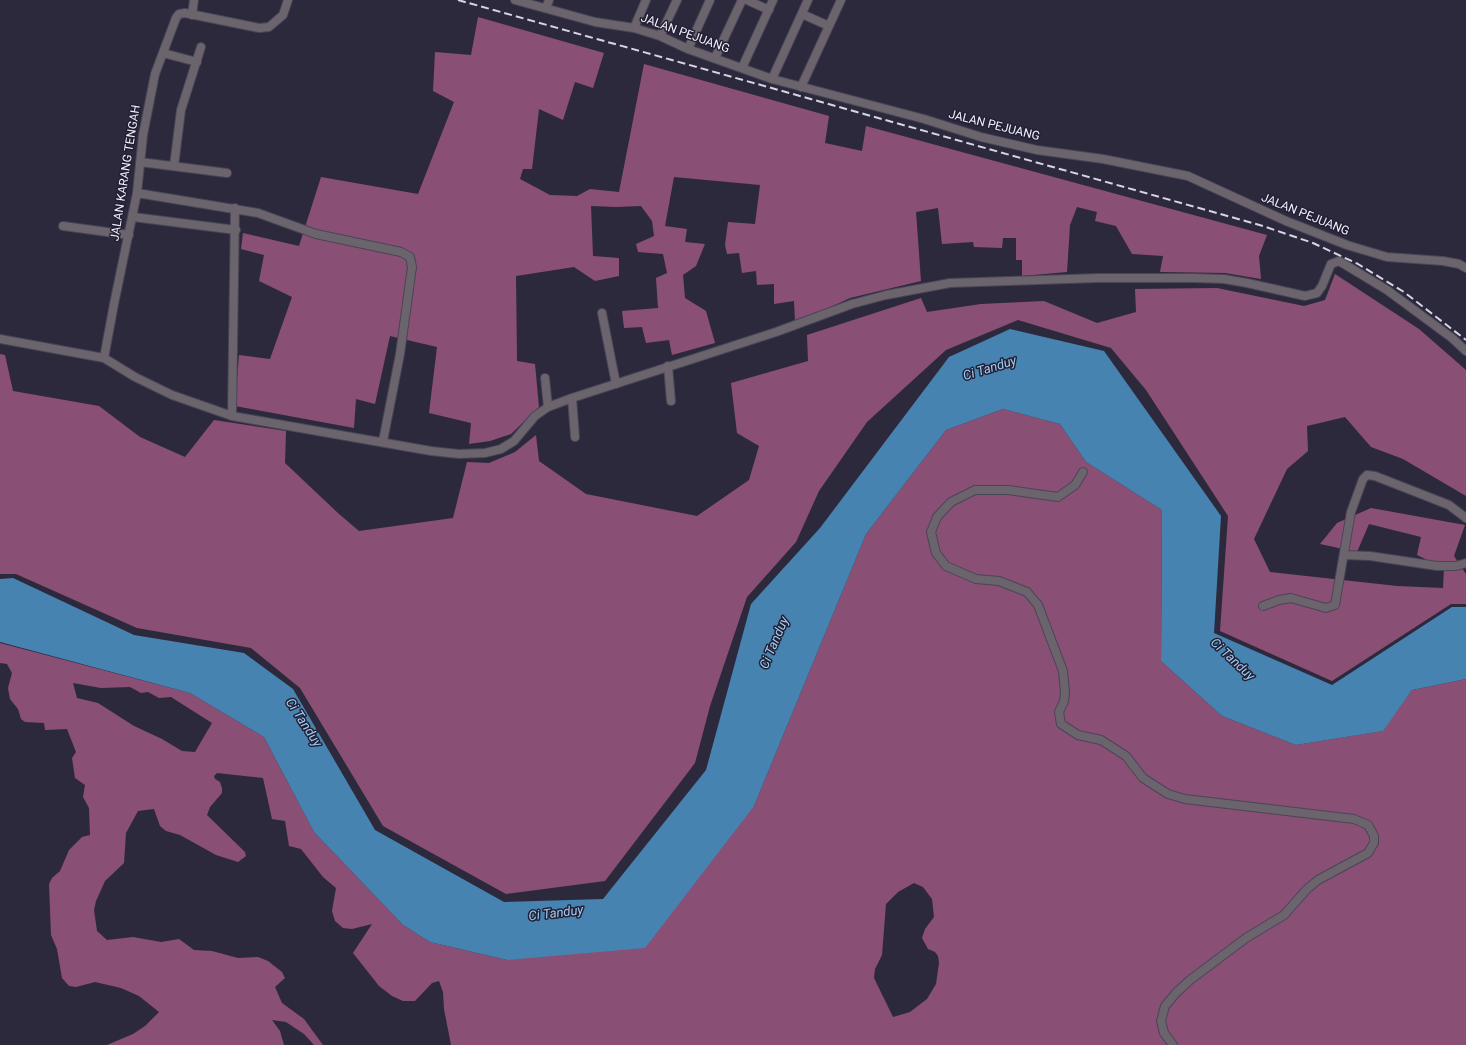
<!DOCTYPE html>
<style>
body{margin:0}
canvas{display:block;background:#2d293d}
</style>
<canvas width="1466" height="1045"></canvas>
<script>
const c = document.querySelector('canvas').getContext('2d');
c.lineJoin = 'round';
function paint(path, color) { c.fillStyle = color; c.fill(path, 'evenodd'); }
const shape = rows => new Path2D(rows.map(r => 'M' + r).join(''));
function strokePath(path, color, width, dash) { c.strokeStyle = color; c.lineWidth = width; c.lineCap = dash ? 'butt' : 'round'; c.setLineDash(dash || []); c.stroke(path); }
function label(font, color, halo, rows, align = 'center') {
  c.font = font + ' Roboto,sans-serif'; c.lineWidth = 3; c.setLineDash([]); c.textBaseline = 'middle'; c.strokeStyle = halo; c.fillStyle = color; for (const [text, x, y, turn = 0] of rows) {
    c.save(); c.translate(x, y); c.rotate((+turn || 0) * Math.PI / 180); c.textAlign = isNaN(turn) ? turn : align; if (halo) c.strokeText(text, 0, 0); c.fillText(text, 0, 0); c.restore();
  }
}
paint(shape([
 [478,17,604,53,593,88,575,82,563,120,539,109,532,169,523,169,520,179,550,195,577,196,590,189,619,192,644,64,829,116,825,143,862,151,866,126,1267,235,1259,256,1261,279,1225,273,1160,272,1163,256,1132,254,1116,226,1095,221,1097,212,1077,207,1070,225,1067,272,1022,276,1022,260,1016,260,1016,238,1003,238,1002,248,974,247,973,242,942,244,938,208,916,212,921,281,850,298,822,311,795,321,794,301,774,304,774,284,757,285,756,271,742,273,739,253,727,254,725,245,728,222,755,224,760,185,674,177,665,226,687,229,685,242,705,244,696,266,683,275,685,298,706,311,715,343,672,355,669,340,646,343,642,327,624,328,622,311,658,308,656,278,667,273,663,254,638,252,636,244,654,236,652,221,641,206,616,207,591,206,593,256,619,258,619,276,595,281,574,267,516,276,517,361,535,364,539,407,511,434,490,441,469,444,471,423,429,413,437,347,390,336,375,404,356,399,354,428,235,406,239,355,270,359,292,297,259,281,264,255,241,249,243,233,299,246,321,177,418,194,454,102,433,91,435,52,471,55],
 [1335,274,1419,329,1466,370,1466,496,1403,459,1371,447,1345,417,1307,426,1308,451,1287,469,1254,539,1270,572,1397,586,1443,588,1444,568,1417,555,1421,537,1369,524,1357,552,1320,544,1337,523,1371,508,1465,525,1454,556,1466,574,1466,604,1451,604,1332,681,1220,631,1228,516,1146,390,1111,348,1018,320,946,350,867,422,819,491,796,542,747,597,710,706,695,763,605,881,506,894,383,826,300,688,251,648,137,628,16,574,0,574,0,354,5,355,13,391,99,406,140,437,185,457,214,420,286,431,285,463,339,514,359,531,453,518,467,462,489,463,515,452,536,435,539,461,586,494,697,516,749,480,759,446,737,433,731,383,808,361,807,335,921,298,927,312,981,304,1044,301,1097,323,1136,312,1135,289,1217,288,1304,306,1325,300],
 [1003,409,1060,424,1086,462,1162,510,1161,661,1222,716,1296,745,1382,731,1412,690,1466,679,1466,1045,451,1045,444,1009,443,992,439,981,432,983,415,1001,403,1001,392,996,379,986,353,953,372,924,352,929,343,928,335,921,332,911,336,888,323,877,301,849,289,846,285,821,272,819,263,778,217,773,214,776,215,779,220,782,222,788,222,793,210,807,207,815,245,852,246,856,238,862,216,855,180,835,166,831,160,826,154,809,138,811,126,833,124,863,105,881,96,901,94,910,97,931,107,940,133,937,161,942,179,939,194,950,212,951,238,958,258,957,268,961,282,972,285,978,275,987,282,1003,304,1019,323,1045,314,1045,304,1034,286,1022,272,1020,280,1031,284,1045,107,1045,133,1034,145,1026,159,1012,139,996,121,988,95,982,76,987,69,986,62,978,57,949,51,935,49,884,52,878,60,871,69,850,82,837,90,835,89,808,83,797,85,785,75,778,72,758,76,752,67,729,45,730,44,723,25,722,21,719,18,709,10,699,8,688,12,673,7,664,0,663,0,643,190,693,264,737,314,832,403,925,430,942,507,960,754,806,866,534,946,430],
 [73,683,101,688,130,687,141,693,148,692,159,698,171,697,212,723,195,752,182,751,162,739,134,726,98,703,77,698],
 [914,883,923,887,932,899,934,917,925,929,922,938,928,949,935,952,938,956,939,963,936,984,927,999,910,1012,893,1017,874,978,875,969,882,955,886,904,898,892]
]), '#8a4f75');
paint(shape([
 [1010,329,1104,351,1221,516,1214,633,1332,685,1452,607,1466,607,1466,679,1412,690,1383,731,1296,745,1222,716,1161,661,1162,510,1086,462,1060,424,1003,409,946,430,866,534,754,806,645,948,507,960,430,942,403,925,314,832,264,737,190,693,0,642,0,579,13,578,134,635,244,653,293,689,375,830,504,902,603,899,706,770,751,604,820,528,949,357]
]), '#4783b1');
const street = shape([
 [515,0,595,22,634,28,660,36,688,49,772,79,924,119,981,137,1037,150,1103,159,1188,176,1286,221,1347,245,1387,257,1443,261,1459,264,1466,268],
 [747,0,769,10],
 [546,8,549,0],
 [802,14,829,26],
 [192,15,194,0],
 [634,28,646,0],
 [660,36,677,0],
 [688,49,710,0],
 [163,53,197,62],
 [715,58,742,0],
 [742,68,773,0],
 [772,79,808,0],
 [801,87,841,0],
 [140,162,227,173],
 [174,166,181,110,201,47],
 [137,193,258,213,316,234,401,252,410,257,412,267,400,354,383,441],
 [133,217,236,230],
 [63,226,129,235],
 [602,313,616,384],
 [0,339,104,358,114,304,137,193,143,135,155,74,176,18,179,14,185,13,259,28,269,27,283,15,288,0],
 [104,358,135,377,172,395,232,416,431,451,459,454,485,453,501,449,514,441,535,416,548,407,572,398,776,332,852,304,886,295,950,283,1098,278,1194,278,1224,279,1247,283,1305,296,1317,293,1322,286,1331,264,1339,261,1387,290,1452,338,1466,351],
 [668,366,671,401],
 [545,378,548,407],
 [572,398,575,437],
 [232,416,235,208],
 [1083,472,1075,485,1058,497,1008,490,975,490,951,502,937,517,931,532,936,553,946,566,976,579,999,581,1027,592,1038,605,1063,671,1065,693,1064,701,1059,712,1061,724,1078,735,1101,740,1126,756,1143,778,1168,794,1185,799,1354,819,1368,825,1374,836,1374,843,1368,853,1318,880,1307,889,1284,915,1246,938,1190,980,1176,993,1165,1006,1161,1021,1164,1033,1173,1045],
 [1345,555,1370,556,1437,566,1456,566,1466,563],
 [1263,606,1279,600,1291,598,1326,608,1335,605,1351,512,1363,479,1367,475,1375,476,1449,505,1466,518]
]);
strokePath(street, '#494558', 10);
strokePath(street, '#6b646d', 8);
strokePath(shape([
 [458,0,1263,226,1313,243,1358,264,1404,292,1466,340]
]), '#d7d4e3', 2, [8, 4]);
label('12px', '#f2f0fe', '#231f33', [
 ["JALAN PEJUANG",685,34,20],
 ["JALAN PEJUANG",994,126,14],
 ["JALAN KARANG TENGAH",126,173,-81],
 ["JALAN PEJUANG",1305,215,22]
]);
label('italic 13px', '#a0d0f7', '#231f33', [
 ["Ci Tanduy",990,369,-17],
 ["Ci Tanduy",775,643,-67],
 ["Ci Tanduy",1232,660,43],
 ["Ci Tanduy",303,723,57],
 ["Ci Tanduy",556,914,-7]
]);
</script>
